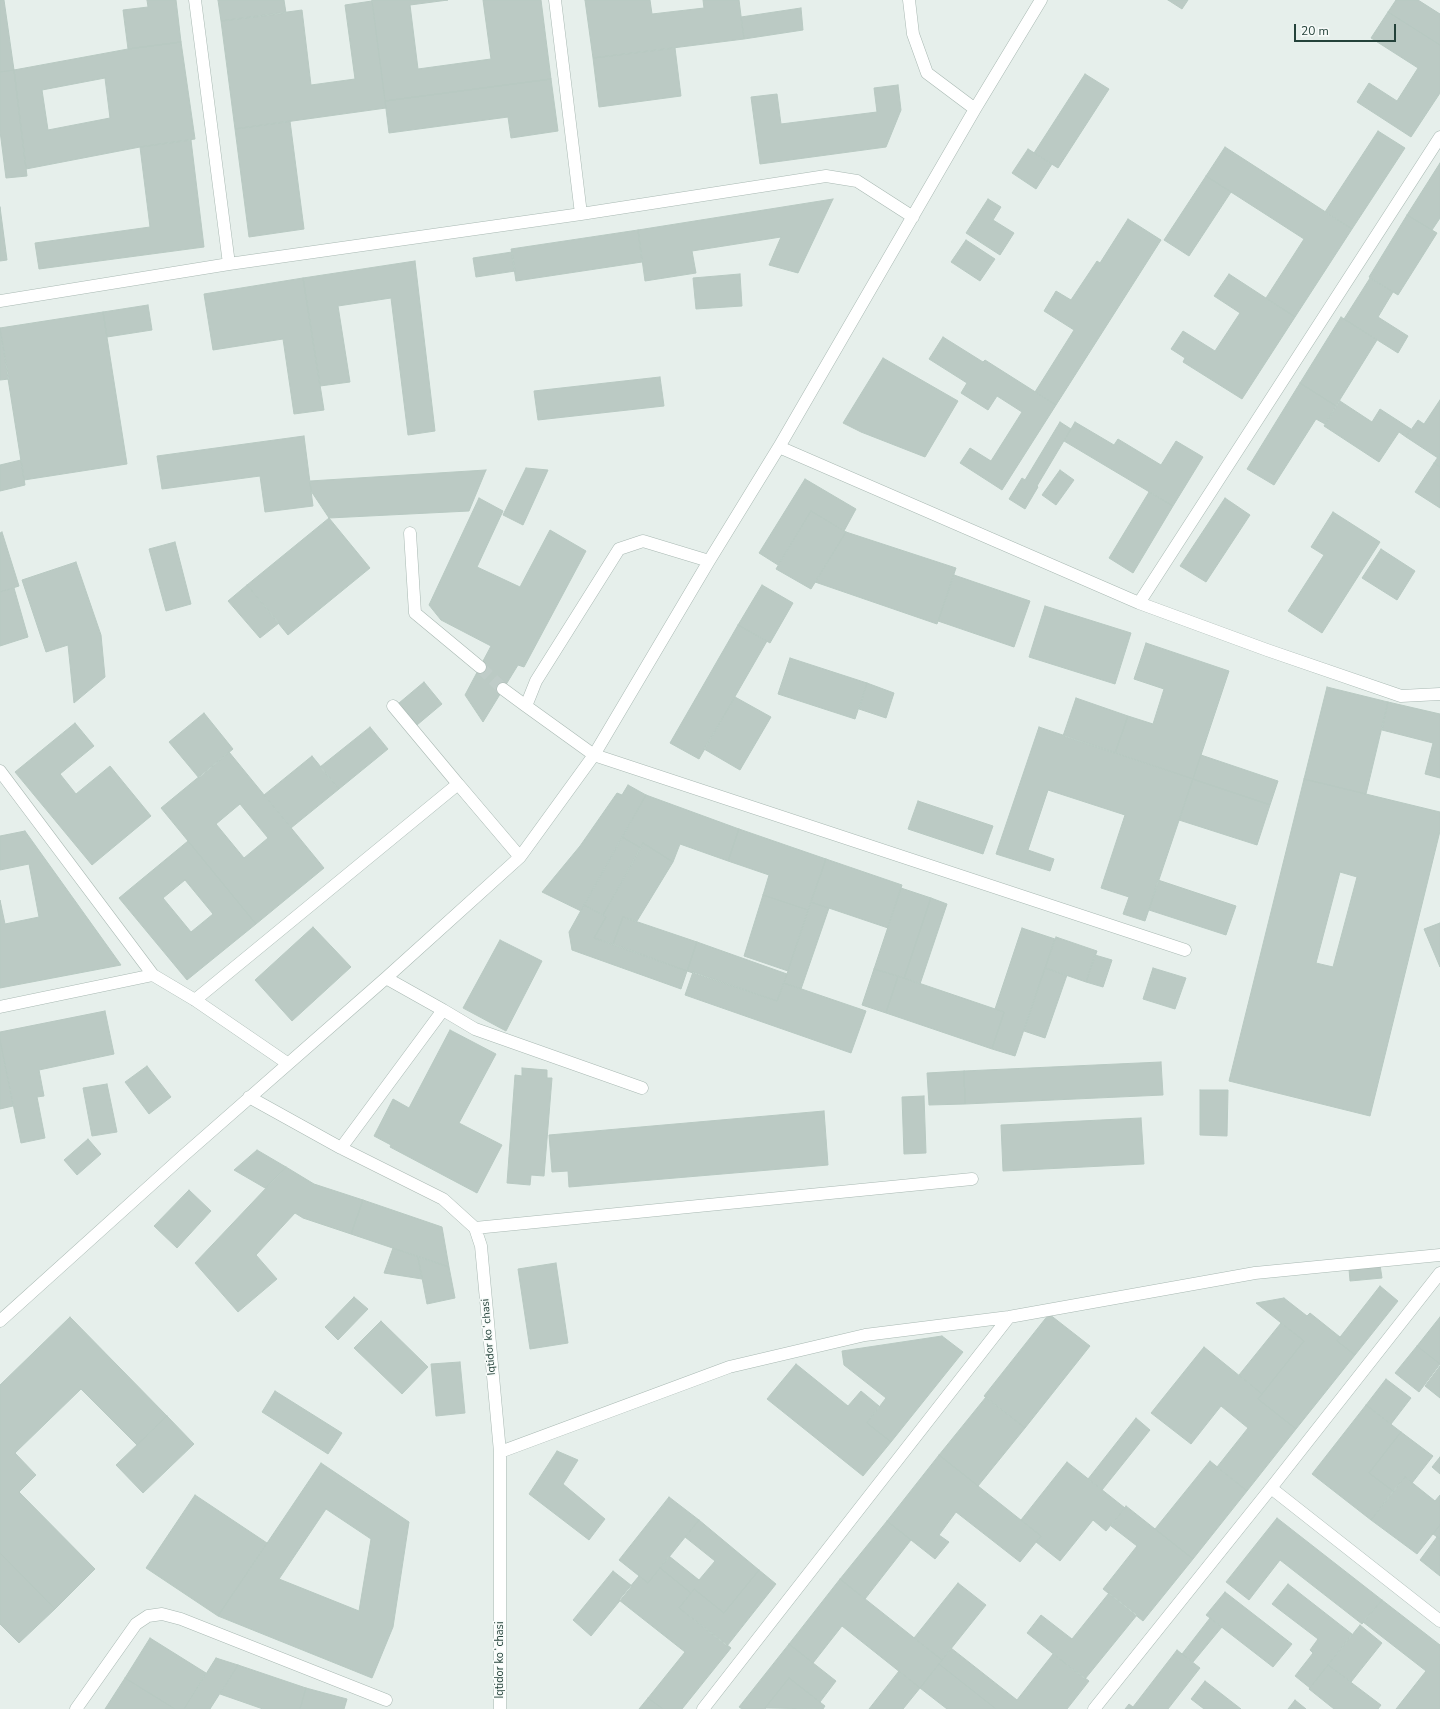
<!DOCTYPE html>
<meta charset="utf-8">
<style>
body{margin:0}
#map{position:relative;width:1440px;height:1709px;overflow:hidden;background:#e6efeb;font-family:"Nunito Sans",sans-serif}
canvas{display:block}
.scale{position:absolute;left:1294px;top:24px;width:102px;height:18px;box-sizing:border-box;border:2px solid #24423a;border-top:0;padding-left:5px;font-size:12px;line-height:14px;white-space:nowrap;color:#24423a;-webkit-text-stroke:3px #f7fbf9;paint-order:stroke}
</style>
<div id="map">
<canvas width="1440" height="1709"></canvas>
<div class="scale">20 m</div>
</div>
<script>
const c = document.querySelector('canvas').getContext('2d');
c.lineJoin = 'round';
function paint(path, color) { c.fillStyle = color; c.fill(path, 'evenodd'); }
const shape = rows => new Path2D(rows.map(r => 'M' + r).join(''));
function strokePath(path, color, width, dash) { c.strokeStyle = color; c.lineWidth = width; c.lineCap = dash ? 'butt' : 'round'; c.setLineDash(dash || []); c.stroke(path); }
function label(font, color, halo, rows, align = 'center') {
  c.font = font + ' "Nunito Sans",sans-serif'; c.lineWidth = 3; c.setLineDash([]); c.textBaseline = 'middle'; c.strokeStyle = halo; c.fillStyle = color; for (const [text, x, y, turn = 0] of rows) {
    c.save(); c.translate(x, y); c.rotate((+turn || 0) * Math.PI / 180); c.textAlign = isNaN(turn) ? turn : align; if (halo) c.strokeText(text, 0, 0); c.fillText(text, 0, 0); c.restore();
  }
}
const building = shape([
 [0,0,4,0,14,70,0,72,0,0],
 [147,0,176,0,181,42,128,49,123,10,148,7,147,0],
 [218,0,284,0,286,13,221,21,218,0],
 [372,0,448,0,410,5,418,69,491,59,483,0,541,0,551,79,385,101,372,0],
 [585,0,650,0,652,14,704,8,703,0,739,0,744,39,593,58,585,0],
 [1168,0,1188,0,1182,9,1168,0],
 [1396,0,1418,0,1440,14,1440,45,1388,12,1396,0],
 [372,1,386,108,235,129,221,21,302,10,311,85,355,79,345,5,372,1],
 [801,8,803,30,744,39,741,17,801,8],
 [1388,12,1440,45,1440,93,1411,137,1357,102,1369,83,1397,101,1418,68,1371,38,1388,12],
 [181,42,195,139,140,147,26,169,14,70,128,49,181,42],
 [105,78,110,118,48,130,42,90,105,78],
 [675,48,681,96,599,107,593,58,675,48],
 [14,70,27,176,6,178,0,131,0,72,14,70],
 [1085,74,1109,89,1058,168,1034,153,1085,74],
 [551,79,558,131,511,138,508,117,389,133,385,101,551,79],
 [898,85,901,110,886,147,760,164,751,97,777,94,781,124,877,112,874,88,898,85],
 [290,121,304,229,249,237,235,129,290,121],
 [1378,131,1405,148,1352,229,1325,212,1378,131],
 [191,140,204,247,39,269,35,243,150,227,140,147,191,140],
 [1225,147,1352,229,1295,317,1266,298,1304,239,1206,176,1225,147],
 [1028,149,1052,164,1036,189,1012,173,1028,149],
 [1440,163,1440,218,1432,230,1407,215,1440,163],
 [1206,176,1231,192,1189,256,1164,240,1206,176],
 [833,199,798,273,769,265,781,237,692,251,696,273,645,281,638,230,833,199],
 [988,199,1001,207,993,220,1014,233,1000,255,966,233,988,199],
 [0,207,7,260,0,261,0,207],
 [1407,215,1437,233,1398,295,1369,277,1407,215],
 [1128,219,1161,240,1056,405,1035,392,1074,330,1044,311,1056,291,1071,300,1097,261,1100,263,1128,219],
 [638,230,642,262,516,281,511,249,638,230],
 [966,240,995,259,980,281,951,262,966,240],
 [512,252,515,271,476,277,473,258,512,252],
 [415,261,435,431,408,435,391,298,338,306,350,382,320,386,303,278,415,261],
 [740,274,742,306,696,309,693,278,740,274],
 [1229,274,1295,317,1242,399,1183,362,1185,358,1171,349,1183,331,1215,351,1240,313,1214,296,1229,274],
 [303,278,324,410,294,414,283,339,213,350,204,294,303,278],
 [1370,278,1393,292,1378,317,1408,336,1398,353,1344,319,1370,278],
 [148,305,152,330,107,337,103,312,148,305],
 [103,312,127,464,24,480,0,328,103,312],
 [1341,317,1377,340,1336,406,1300,383,1341,317],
 [0,328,9,379,0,380,0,328],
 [943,337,983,362,985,360,1056,405,1002,490,960,463,970,448,991,461,1022,412,997,396,988,410,961,393,967,383,929,359,943,337],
 [883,358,958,401,925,457,861,432,843,423,883,358],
 [660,377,664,406,538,420,534,391,660,377],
 [1300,383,1336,406,1325,424,1316,419,1274,485,1247,469,1300,383],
 [1440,400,1440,454,1438,458,1406,437,1418,420,1424,424,1440,400],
 [1340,401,1372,422,1380,409,1411,429,1406,437,1399,432,1379,462,1324,426,1340,401],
 [1060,422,1071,429,1037,486,1038,487,1025,509,1009,499,1022,478,1025,480,1060,422],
 [1075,422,1114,445,1118,439,1161,465,1176,441,1203,457,1173,506,1064,441,1075,422],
 [304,436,313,506,265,512,260,476,162,489,157,456,304,436],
 [1440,454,1440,467,1434,463,1440,454],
 [21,460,25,485,0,491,0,465,21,460],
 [1434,463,1440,467,1440,508,1415,492,1434,463],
 [526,468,548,470,523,525,503,515,526,468],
 [486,470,469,511,329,518,311,491,310,481,486,470],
 [1060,470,1074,480,1056,505,1042,495,1060,470],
 [805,479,856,509,844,531,811,511,778,565,759,553,805,479],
 [1149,492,1173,506,1133,573,1109,558,1149,492],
 [479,498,503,511,477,567,520,587,550,530,586,551,524,667,518,665,483,722,465,695,491,646,441,620,429,605,479,498],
 [1225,498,1250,515,1206,582,1180,566,1225,498],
 [811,511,846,532,811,589,776,569,811,511],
 [1333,512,1380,542,1322,633,1288,611,1324,555,1311,547,1333,512],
 [329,518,370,568,288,635,247,585,329,518],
 [2,532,19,586,0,592,0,533,2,532],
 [846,532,956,568,937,624,815,582,846,532],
 [175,542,191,604,166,611,149,549,175,542],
 [1381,549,1415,571,1397,600,1362,578,1381,549],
 [76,562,101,635,105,677,74,703,68,645,46,652,22,580,76,562],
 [954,575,1030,601,1014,647,938,621,954,575],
 [247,585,279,623,260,638,228,601,247,585],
 [762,585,793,603,770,643,738,625,762,585],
 [14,588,28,637,0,646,0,592,14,588],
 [1045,606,1131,633,1115,684,1029,657,1045,606],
 [738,625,767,641,699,759,670,743,738,625],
 [1146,643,1229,671,1193,779,1115,753,1128,716,1153,724,1164,689,1134,679,1146,643],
 [790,658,867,683,855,719,778,694,790,658],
 [424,682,442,704,417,725,399,703,424,682],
 [867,683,894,693,886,718,859,709,867,683],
 [1327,687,1388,702,1366,794,1304,779,1327,687],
 [735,697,771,717,740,770,704,749,735,697],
 [1076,698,1128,716,1115,753,1063,736,1076,698],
 [1388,702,1440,714,1440,778,1425,774,1433,743,1382,730,1388,702],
 [204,713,233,749,199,778,169,742,204,713],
 [75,723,94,746,60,774,76,794,110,766,151,816,92,865,15,772,75,723],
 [370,727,388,749,339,789,320,767,370,727],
 [1039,727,1193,779,1145,921,1123,914,1129,897,1101,888,1125,815,1048,790,1028,850,1054,859,1050,871,996,854,1039,727],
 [229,752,324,868,256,924,161,808,229,752],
 [240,804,268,838,244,858,216,824,240,804],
 [1201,755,1278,781,1270,805,1193,779,1201,755],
 [312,756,339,789,291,828,264,795,312,756],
 [1193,779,1270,805,1257,845,1179,820,1193,779],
 [1304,779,1440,812,1440,831,1370,1116,1229,1081,1304,779],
 [1340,872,1357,877,1333,967,1316,963,1340,872],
 [628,785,646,795,581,911,542,892,580,846,617,793,622,795,628,785],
 [646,795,739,829,728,861,680,844,673,862,643,843,641,848,622,837,646,795],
 [918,801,993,826,983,854,908,829,918,801],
 [739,829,826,859,808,910,763,895,769,875,728,861,739,829],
 [25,831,121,965,0,988,0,900,5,924,39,917,29,864,0,870,0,836,25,831],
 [622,837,641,848,603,915,584,905,622,837],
 [188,841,256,924,187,980,119,898,188,841],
 [185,880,213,914,191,932,163,898,185,880],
 [643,843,673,862,637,921,623,917,613,944,594,938,606,917,603,915,643,843],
 [826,859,902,885,888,928,811,902,826,859],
 [1158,880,1236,906,1226,935,1149,910,1158,880],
 [901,888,931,898,904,978,874,969,901,888],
 [763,895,808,910,788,971,744,956,763,895],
 [931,898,947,904,920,984,904,978,931,898],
 [811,902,829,908,801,989,784,983,811,902],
 [584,905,606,917,594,938,687,971,681,989,572,950,569,932,584,905],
 [623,917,697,942,687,971,613,944,623,917],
 [1440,923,1440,967,1424,929,1440,923],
 [313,927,351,967,292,1021,255,980,313,927],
 [1022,928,1055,939,1015,1056,992,1049,1004,1012,995,1009,1022,928],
 [1056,937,1097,951,1086,982,1045,968,1056,937],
 [500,940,542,961,506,1031,463,1008,500,940],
 [697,942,787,974,777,1001,687,971,697,942],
 [1095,955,1112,960,1103,987,1086,982,1095,955],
 [1045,968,1067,975,1045,1038,1024,1031,1045,968],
 [1153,968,1186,978,1175,1009,1143,999,1153,968],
 [874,969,898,976,886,1013,862,1005,874,969],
 [693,972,777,1001,784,983,866,1011,851,1053,685,995,693,972],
 [898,976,1004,1012,992,1049,886,1013,898,976],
 [105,1011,114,1054,39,1070,44,1096,37,1097,45,1138,21,1143,0,1040,0,1032,105,1011],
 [450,1030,496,1054,459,1123,502,1145,477,1193,390,1147,391,1145,374,1136,393,1099,409,1108,450,1030],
 [0,1040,13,1106,0,1109,0,1040],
 [1161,1062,1163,1095,965,1104,964,1071,1161,1062],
 [147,1066,171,1097,149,1114,125,1082,147,1066],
 [522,1068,547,1070,547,1078,552,1078,544,1176,531,1175,530,1185,507,1183,515,1075,522,1076,522,1068],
 [964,1071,965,1104,929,1105,927,1073,964,1071],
 [107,1084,117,1132,92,1136,83,1088,107,1084],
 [1200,1090,1228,1090,1227,1136,1200,1135,1200,1090],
 [924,1096,926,1153,904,1154,902,1097,924,1096],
 [824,1111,828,1165,569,1187,568,1171,552,1172,549,1135,824,1111],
 [1141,1118,1144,1164,1003,1171,1001,1125,1141,1118],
 [88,1139,101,1154,77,1175,64,1160,88,1139],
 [257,1150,286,1167,265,1188,234,1170,257,1150],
 [286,1167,314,1184,363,1200,351,1234,303,1218,295,1213,256,1255,277,1279,238,1312,195,1263,286,1167],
 [189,1190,211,1211,177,1248,154,1226,189,1190],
 [363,1200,442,1227,449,1267,351,1234,363,1200],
 [393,1248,418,1257,422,1279,384,1273,393,1248],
 [418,1257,449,1267,455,1298,427,1304,418,1257],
 [556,1263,568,1343,530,1349,518,1269,556,1263],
 [1380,1265,1382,1278,1350,1281,1349,1269,1380,1265],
 [1380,1286,1398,1301,1355,1355,1337,1341,1380,1286],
 [354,1297,368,1309,338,1340,325,1327,354,1297],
 [1284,1298,1307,1316,1310,1313,1340,1337,1337,1341,1355,1355,1296,1429,1258,1399,1304,1341,1256,1303,1284,1298],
 [1049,1314,1090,1346,1025,1428,984,1396,1049,1314],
 [70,1317,167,1416,137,1445,81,1389,15,1453,36,1475,19,1492,95,1569,55,1609,0,1553,0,1385,70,1317],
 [1440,1317,1440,1364,1417,1346,1440,1317],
 [381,1321,428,1367,402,1394,354,1348,381,1321],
 [1281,1323,1304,1341,1262,1394,1239,1375,1281,1323],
 [942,1336,963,1352,891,1442,867,1423,886,1398,844,1365,842,1351,942,1336],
 [1417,1346,1440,1364,1419,1392,1395,1373,1417,1346],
 [1204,1347,1262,1394,1258,1399,1296,1429,1247,1491,1217,1467,1248,1428,1221,1406,1191,1444,1151,1413,1204,1347],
 [460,1362,465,1413,436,1416,431,1364,460,1362],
 [796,1364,848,1406,861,1391,879,1406,867,1423,891,1442,863,1476,767,1399,796,1364],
 [1440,1366,1440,1398,1425,1386,1440,1366],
 [1386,1379,1411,1398,1391,1424,1366,1405,1386,1379],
 [275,1391,342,1433,328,1454,262,1412,275,1391],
 [986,1397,1025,1428,978,1486,939,1455,986,1397],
 [1366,1405,1401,1432,1369,1473,1393,1491,1371,1520,1312,1474,1366,1405],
 [167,1416,194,1444,143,1493,116,1465,167,1416],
 [1136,1418,1150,1430,1102,1490,1088,1479,1136,1418],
 [1401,1432,1433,1456,1412,1483,1405,1477,1393,1491,1369,1473,1401,1432],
 [557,1451,578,1460,563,1484,605,1519,589,1540,529,1494,557,1451],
 [939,1455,1041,1536,1020,1562,956,1512,939,1535,949,1542,935,1559,887,1521,939,1455],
 [1440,1457,1440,1474,1432,1467,1440,1457],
 [1210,1461,1247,1491,1193,1559,1155,1529,1210,1461],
 [1067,1462,1125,1508,1106,1531,1093,1520,1060,1561,1036,1542,1041,1536,1021,1520,1067,1462],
 [321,1463,409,1522,393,1627,372,1678,218,1616,321,1463],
 [326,1509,371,1539,359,1611,279,1579,326,1509],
 [1405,1477,1435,1501,1440,1495,1440,1525,1417,1554,1371,1520,1405,1477],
 [195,1495,267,1543,218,1616,146,1568,195,1495],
 [669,1497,699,1520,648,1583,619,1560,669,1497],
 [1126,1506,1193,1559,1143,1621,1103,1589,1137,1546,1111,1526,1126,1506],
 [1277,1518,1382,1600,1362,1624,1280,1560,1249,1600,1226,1582,1277,1518],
 [699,1520,759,1570,724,1613,694,1589,691,1593,660,1568,669,1556,699,1580,715,1561,685,1537,699,1520],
 [887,1521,911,1540,865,1599,840,1579,887,1521],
 [1440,1525,1440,1539,1433,1534,1440,1525],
 [1437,1537,1440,1539,1440,1576,1420,1560,1437,1537],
 [0,1553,55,1609,19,1643,0,1624,0,1553],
 [660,1568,691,1593,679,1608,731,1648,682,1709,663,1709,648,1698,685,1652,619,1600,639,1576,648,1583,660,1568],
 [759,1570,776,1584,727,1646,679,1608,694,1589,724,1613,759,1570],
 [613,1571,632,1586,591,1636,573,1620,613,1571],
 [840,1579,942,1660,920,1688,842,1626,813,1663,789,1644,840,1579],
 [958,1583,986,1605,942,1660,914,1638,958,1583],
 [1288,1584,1352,1634,1310,1688,1295,1676,1313,1653,1310,1650,1318,1639,1272,1604,1288,1584],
 [1225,1592,1292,1644,1273,1667,1206,1615,1225,1592],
 [1109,1593,1137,1615,1085,1679,1027,1633,1041,1615,1072,1639,1109,1593],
 [1382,1600,1440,1645,1440,1709,1396,1709,1426,1671,1363,1622,1382,1600],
 [1210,1618,1222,1627,1193,1662,1182,1654,1210,1618],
 [1360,1625,1382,1643,1351,1682,1328,1665,1360,1625],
 [150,1638,206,1673,184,1709,175,1709,125,1678,150,1638],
 [789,1644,836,1681,820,1702,789,1678,765,1708,766,1709,742,1709,739,1707,789,1644],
 [951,1648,1017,1700,1053,1654,1089,1681,1067,1709,996,1709,939,1664,951,1648],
 [1177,1650,1200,1668,1168,1709,1125,1709,1129,1704,1133,1707,1177,1650],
 [216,1658,238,1665,210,1709,184,1709,216,1658],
 [939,1664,996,1709,947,1709,920,1688,939,1664],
 [238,1665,306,1688,300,1709,263,1709,220,1694,238,1665],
 [1328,1665,1381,1705,1378,1709,1334,1709,1309,1689,1328,1665],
 [899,1671,920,1688,903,1709,869,1709,899,1671],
 [125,1678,175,1709,105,1709,125,1678],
 [789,1678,825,1706,823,1709,765,1708,789,1678],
 [1205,1681,1241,1709,1204,1709,1191,1699,1205,1681],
 [306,1688,347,1699,344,1709,300,1709,306,1688],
 [648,1698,663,1709,639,1709,648,1698],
 [1295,1700,1306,1709,1288,1709,1295,1700]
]);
paint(building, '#bbcac4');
strokePath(building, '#b8c9c2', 1);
strokePath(shape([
 [480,667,503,689]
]), '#bfccc8', 12, [12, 6]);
const minor = shape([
 [195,0,229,264],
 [555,0,581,214],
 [909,0,913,34,927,73,975,109],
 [0,301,229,264,581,214,826,176,857,181,913,217],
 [779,447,1139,603,1267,650,1401,696,1440,694],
 [410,533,415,613,480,667],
 [709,561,643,541,619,549,536,681,526,706,594,755,1185,950],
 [1139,603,1440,137],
 [503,689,526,706],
 [393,706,458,784],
 [0,771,153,975,195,1000,287,1063],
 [386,978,443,1010],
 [195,1000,458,784,520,857],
 [0,1007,153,975],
 [249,1097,341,1148,443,1199,475,1228,481,1246,500,1452,500,1709],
 [341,1148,443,1010,475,1029,642,1088],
 [475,1228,972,1179],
 [0,1321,183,1156,386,978,520,857,594,755,709,561,779,447,975,109,1041,0],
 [500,1452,729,1367,865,1335,1009,1317,1255,1273,1440,1255],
 [1271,1488,1440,1621],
 [76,1709,136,1624,148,1616,162,1614,181,1619,386,1700],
 [703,1709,1009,1317],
 [1094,1709,1271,1488,1440,1273]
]);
strokePath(minor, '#a8b8b2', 13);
strokePath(minor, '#fff', 12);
label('11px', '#24423a', '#f7fbf9', [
 ["Iqtidor koʻchasi",489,1337,-95],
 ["Iqtidor koʻchasi",500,1660,-90]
]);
</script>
